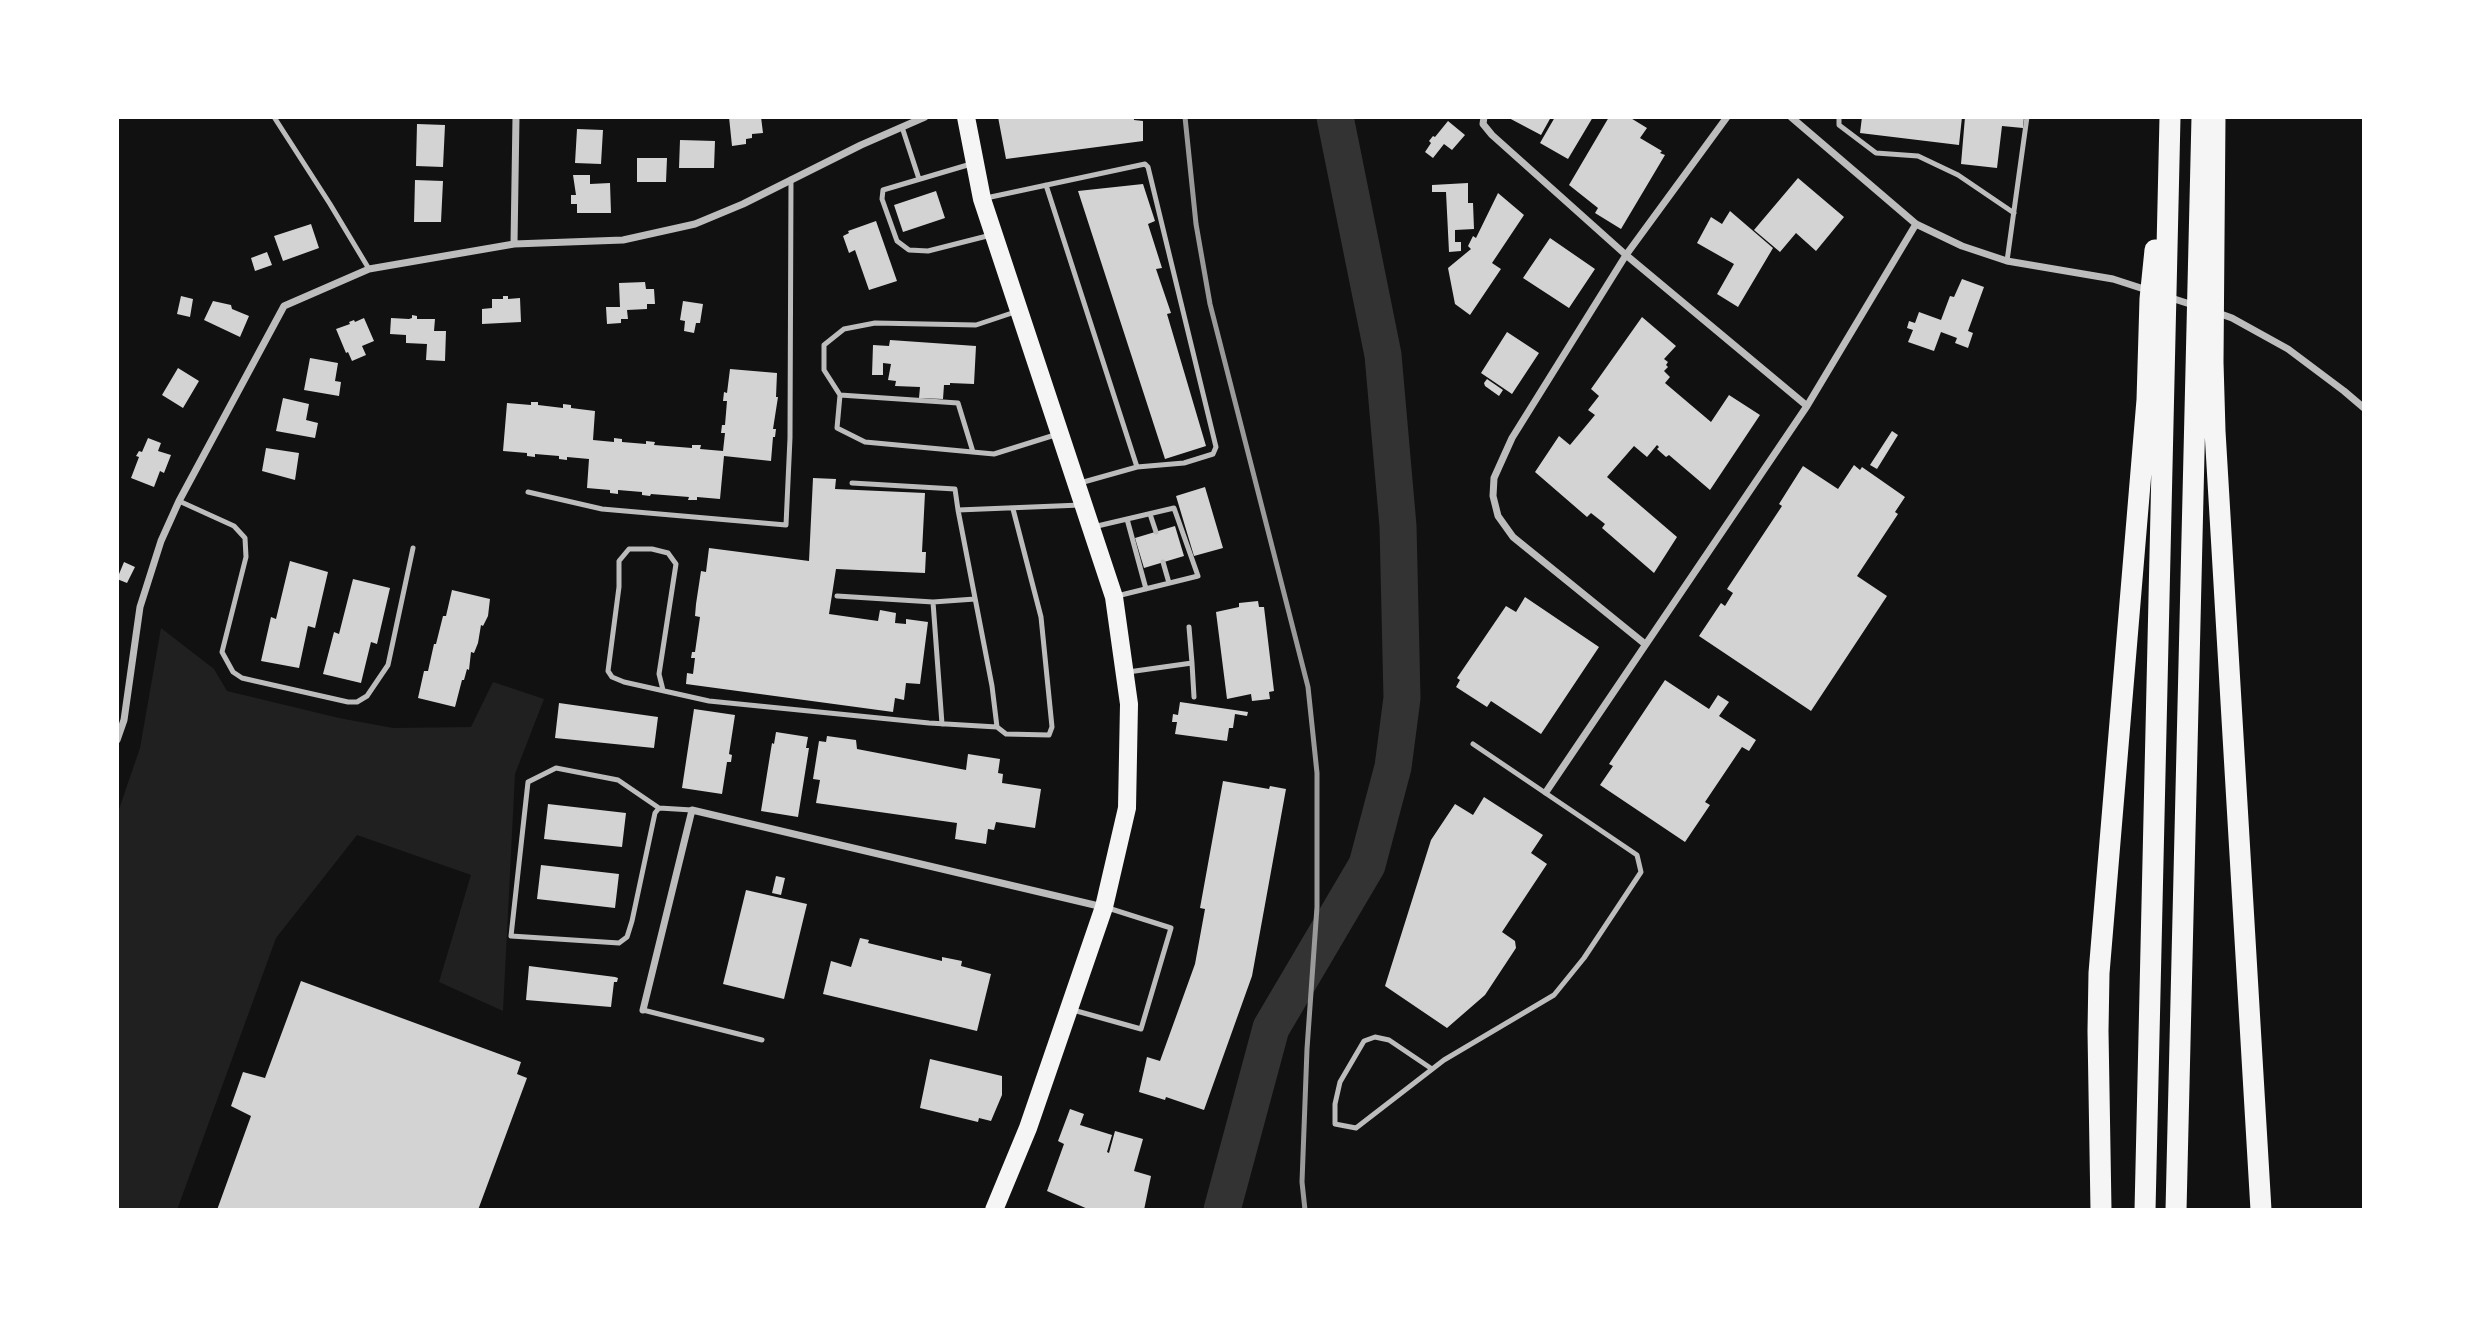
<!DOCTYPE html>
<style>
body{margin:0}
#map{position:relative;width:2481px;height:1327px;overflow:hidden;background:#111;font-family:"DM Sans",sans-serif}
canvas{display:block}
.frame{position:absolute;inset:0;border:119px solid #fff;pointer-events:none}
</style>
<div id="map">
<canvas width="2481" height="1327"></canvas>
<div class="frame"></div>
</div>
<script>
const c = document.querySelector('canvas').getContext('2d');
c.lineJoin = 'round';
function paint(path, color) { c.fillStyle = color; c.fill(path, 'evenodd'); }
const shape = rows => new Path2D(rows.map(r => 'M' + r).join(''));
function strokePath(path, color, width, dash) { c.strokeStyle = color; c.lineWidth = width; c.lineCap = dash ? 'butt' : 'round'; c.setLineDash(dash || []); c.stroke(path); }
paint(shape([
 [161,628,214,669,227,691,339,718,393,728,471,727,493,682,544,699,515,774,503,1011,439,982,471,875,357,835,276,938,177,1210,117,1210,117,815,140,748]
]), '#202020');
strokePath(shape([
 [1222,1210,1271,1028,1367,865,1393,767,1402,698,1398,526,1383,355,1335,117]
]), '#333', 37);
paint(shape([
 [729,117,761,117,763,133,752,134,752,138,746,139,746,144,732,146],
 [998,117,1134,117,1134,120,1143,121,1143,141,1006,159],
 [1507,117,1551,117,1541,135],
 [1555,117,1593,117,1568,159,1540,143],
 [1609,117,1629,117,1647,128,1640,138,1662,151,1660,153,1665,155,1621,229,1595,213,1598,208,1569,185],
 [1862,117,1962,117,1959,145,1860,133],
 [1965,117,2024,117,2023,128,2002,126,1997,168,1961,164],
 [1448,121,1465,135,1452,150,1444,144,1433,158,1425,152,1431,143,1429,141,1433,136,1435,137],
 [417,124,445,125,443,167,416,166],
 [577,129,603,130,601,164,575,163],
 [680,140,715,141,714,168,679,168],
 [637,158,667,158,666,182,637,182],
 [573,175,590,175,590,184,610,183,611,213,577,213,577,204,571,204,571,195,576,195],
 [1798,178,1844,217,1816,251,1796,233,1780,252,1754,230],
 [415,180,443,181,441,222,414,222],
 [1468,183,1468,203,1473,203,1474,229,1455,230,1455,242,1461,242,1461,251,1449,252,1446,192,1432,192,1432,185],
 [1143,184,1155,221,1148,224,1162,268,1156,269,1171,313,1167,314,1206,446,1165,459,1078,191],
 [936,191,945,218,903,232,894,205],
 [1498,193,1524,215,1492,263,1501,269,1470,315,1455,304,1448,268,1471,249,1468,246,1473,236,1476,238],
 [1730,211,1773,248,1738,307,1717,294,1734,264,1697,243,1711,217,1722,224],
 [876,221,897,281,869,290,855,250,849,253,843,236,849,233,848,231],
 [311,224,319,248,283,261,274,236],
 [1550,238,1595,269,1569,308,1523,278],
 [267,252,272,265,255,271,251,258],
 [1962,279,1984,287,1968,331,1973,333,1968,348,1955,343,1957,338,1941,332,1934,351,1908,342,1913,330,1907,328,1909,321,1915,323,1919,312,1941,320,1950,296,1954,297],
 [645,282,646,289,654,289,655,304,647,304,647,309,627,310,628,319,621,319,621,323,607,324,606,307,620,307,619,283],
 [181,296,193,299,190,317,177,314],
 [503,296,508,296,508,299,520,298,521,322,482,324,482,309,492,308,492,299,503,299],
 [213,301,231,305,232,309,249,316,240,337,204,320],
 [683,301,703,304,700,323,696,323,694,333,684,331,685,321,680,320],
 [412,315,417,316,417,319,435,319,434,331,446,331,445,361,426,360,427,344,406,343,406,335,390,334,391,318,409,319,412,318],
 [1642,317,1676,346,1664,359,1668,362,1666,365,1668,367,1664,371,1670,377,1665,383,1711,422,1729,395,1760,415,1710,490,1669,455,1666,457,1657,449,1659,447,1657,445,1647,457,1634,446,1607,477,1677,537,1654,573,1602,528,1605,524,1591,513,1587,517,1535,472,1559,436,1570,445,1595,415,1588,410,1599,396,1591,389],
 [364,318,374,341,362,346,366,355,352,361,348,352,346,353,336,329,350,324,349,322,354,320,355,322],
 [1507,332,1539,353,1512,394,1481,373],
 [890,340,976,346,974,384,950,383,950,385,944,385,943,399,919,398,920,387,895,386,896,381,888,380,891,364,883,363,883,375,872,375,873,345,889,346],
 [310,358,338,363,335,381,341,382,339,396,304,390],
 [178,368,199,381,183,408,162,395],
 [730,369,777,373,776,397,778,397,773,429,776,429,775,437,773,437,771,461,724,456,720,499,697,497,697,500,688,500,689,497,651,494,650,496,642,495,642,492,618,490,618,494,610,493,610,490,587,488,589,459,567,457,567,460,559,459,559,456,535,454,535,457,527,456,527,453,503,451,507,403,531,405,531,402,538,402,538,405,563,408,563,404,571,405,571,408,595,411,593,440,614,442,614,438,622,439,622,442,646,444,646,441,655,442,654,445,692,448,692,445,701,445,700,449,723,451,725,433,721,433,722,425,725,425,727,401,723,401,724,392,727,393],
 [1487,379,1503,390,1499,396,1485,386,1484,383],
 [283,398,309,404,306,420,318,423,315,438,276,431],
 [1892,431,1898,435,1877,469,1870,465],
 [148,438,161,443,158,451,171,455,164,473,160,471,154,487,131,478,139,457,136,456,139,451,142,452],
 [266,448,299,453,295,480,262,471],
 [1854,465,1860,470,1862,467,1905,497,1895,512,1898,514,1857,576,1887,596,1811,711,1699,636,1721,603,1725,606,1733,593,1727,589,1782,506,1779,504,1803,466,1838,489],
 [813,478,836,479,835,489,925,493,922,552,926,552,925,573,836,569,829,614,878,621,880,610,896,613,895,623,906,624,906,619,928,622,920,684,906,683,904,700,895,698,893,712,686,684,687,673,693,674,695,658,691,658,692,652,695,652,700,617,695,616,696,604,701,571,706,572,709,548,809,561],
 [1205,487,1223,548,1194,556,1176,496],
 [1175,526,1184,556,1144,568,1135,538],
 [290,561,328,572,315,628,308,626,299,668,261,661,271,617,276,619],
 [124,562,135,567,127,583,117,579],
 [353,579,390,588,377,644,371,642,361,683,323,674,334,632,339,634],
 [452,590,490,599,488,616,483,626,481,625,478,643,474,653,471,652,469,670,467,669,464,680,462,680,455,707,418,698,424,671,428,671,434,644,436,644,443,616,446,616],
 [1525,597,1599,647,1541,734,1491,701,1487,707,1456,687,1460,680,1457,678,1506,606,1516,612],
 [1258,601,1259,607,1264,607,1274,691,1269,692,1270,699,1252,701,1251,694,1227,699,1216,612,1239,607,1239,603],
 [1665,680,1709,709,1718,695,1729,702,1719,716,1756,740,1749,751,1742,747,1705,802,1710,805,1685,842,1600,785,1613,766,1609,764],
 [1180,702,1248,712,1247,716,1235,714,1233,728,1229,728,1227,741,1175,734,1177,722,1172,722,1173,714,1178,715],
 [559,703,658,717,654,748,555,738],
 [694,709,735,715,729,754,732,755,731,762,727,762,722,794,682,788],
 [776,732,808,737,806,748,809,748,798,817,761,811,772,743,774,744],
 [827,736,856,740,857,749,966,770,968,754,1000,759,998,773,1003,774,1002,783,1041,789,1035,828,996,822,994,830,988,829,986,844,955,839,957,823,816,803,820,780,813,779,819,741,826,742],
 [1223,781,1269,789,1270,786,1286,789,1252,976,1204,1110,1166,1097,1165,1100,1139,1092,1147,1057,1160,1061,1195,964,1205,909,1200,908],
 [1484,797,1543,835,1531,853,1547,864,1502,932,1515,941,1516,948,1485,995,1447,1028,1385,986,1431,840,1455,804,1473,815],
 [548,804,626,813,622,847,544,839],
 [541,865,619,874,615,908,537,899],
 [776,876,785,878,781,895,772,893],
 [746,890,807,904,784,999,723,984],
 [860,938,869,940,868,943,942,961,942,957,962,961,961,966,991,974,977,1031,823,994,831,961,851,967],
 [529,966,615,977,618,978,617,982,614,982,611,1007,526,1000],
 [301,981,521,1062,517,1074,527,1078,478,1210,217,1210,251,1116,231,1106,243,1072,265,1078],
 [930,1059,1002,1076,1002,1095,991,1121,979,1118,978,1122,920,1108],
 [1070,1109,1084,1114,1080,1125,1112,1135,1107,1152,1109,1153,1115,1131,1143,1139,1134,1171,1151,1176,1144,1210,1090,1210,1047,1191,1064,1144,1058,1141]
]), '#d3d3d3');
strokePath(shape([
 [274,117,330,204,369,269],
 [1839,117,1839,125,1876,153,1918,156,1958,175,2014,213],
 [902,127,919,179],
 [971,164,883,190,882,199,897,241,909,250,928,251,991,235],
 [1046,185,1137,467],
 [986,198,1145,164,1148,167,1216,447,1213,454,1184,463,1137,467,1080,483],
 [2007,261,2027,117],
 [1015,312,976,325,875,323,844,329,824,345,824,370,840,395,837,428,865,442,994,454,1058,434],
 [840,395,958,403,973,452],
 [852,483,955,489,958,510],
 [528,492,602,509,786,525,790,438,791,179],
 [179,501,234,526,245,538,246,557,222,652,233,672,242,678,255,681,348,702,357,702,367,696,388,665,413,548],
 [1013,509,1041,617,1052,727,1049,735,1006,734,997,727,992,686,958,510,1081,505],
 [1150,514,1156,532],
 [1127,519,1146,589],
 [1093,527,1174,508,1198,576,1117,596],
 [1163,562,1169,583],
 [837,596,933,602,975,599],
 [933,602,942,724],
 [1189,627,1192,663],
 [1128,672,1192,663,1194,697],
 [663,690,659,674,676,564,668,553,652,549,629,549,619,561,619,587,608,671,612,677,624,682,709,701,929,723,997,727],
 [659,808,618,780,556,768,528,782,511,936,619,943,627,937,632,921,655,813,659,808,692,810],
 [643,1010,762,1040],
 [1073,1010,1141,1029,1171,928,1108,908],
 [1432,1069,1389,1040,1375,1037,1364,1041,1340,1082,1335,1104,1335,1124,1356,1128,1444,1060,1554,995,1584,958,1641,872,1637,855,1473,744]
]), '#bcbcbc', 5);
strokePath(shape([
 [1484,117,1483,124,1492,135,1626,255,1807,406],
 [1791,117,1916,224,1962,246,2007,261,2113,279,2147,290],
 [514,244,516,117],
 [2168,297,2193,305],
 [2218,313,2232,318,2288,349,2344,391,2364,408],
 [1645,644,1513,537,1498,516,1493,496,1494,478,1512,438,1626,255,1727,117],
 [117,740,124,720,140,607,161,541,179,501,284,306,369,269,514,244,623,240,695,224,743,204,861,145,925,117],
 [1546,792,1807,406,1916,224],
 [643,1010,692,810,1103,907]
]), '#bcbcbc', 7);
strokePath(shape([
 [966,117,982,199,1114,597,1129,704,1127,808,1104,907,1028,1128,994,1210]
]), '#f5f5f5', 18);
strokePath(shape([
 [2215,117,2213,362,2215,431,2261,1210],
 [2101,1210,2098,1031,2099,973,2147,400,2150,299,2155,250],
 [2145,1210,2170,117],
 [2176,1210,2202,117]
]), '#f5f5f5', 21);
strokePath(shape([
 [1185,117,1196,224,1210,304,1308,687,1317,773,1317,907,1307,1049,1302,1182,1305,1210]
]), '#9a9a9a', 5);
</script>
